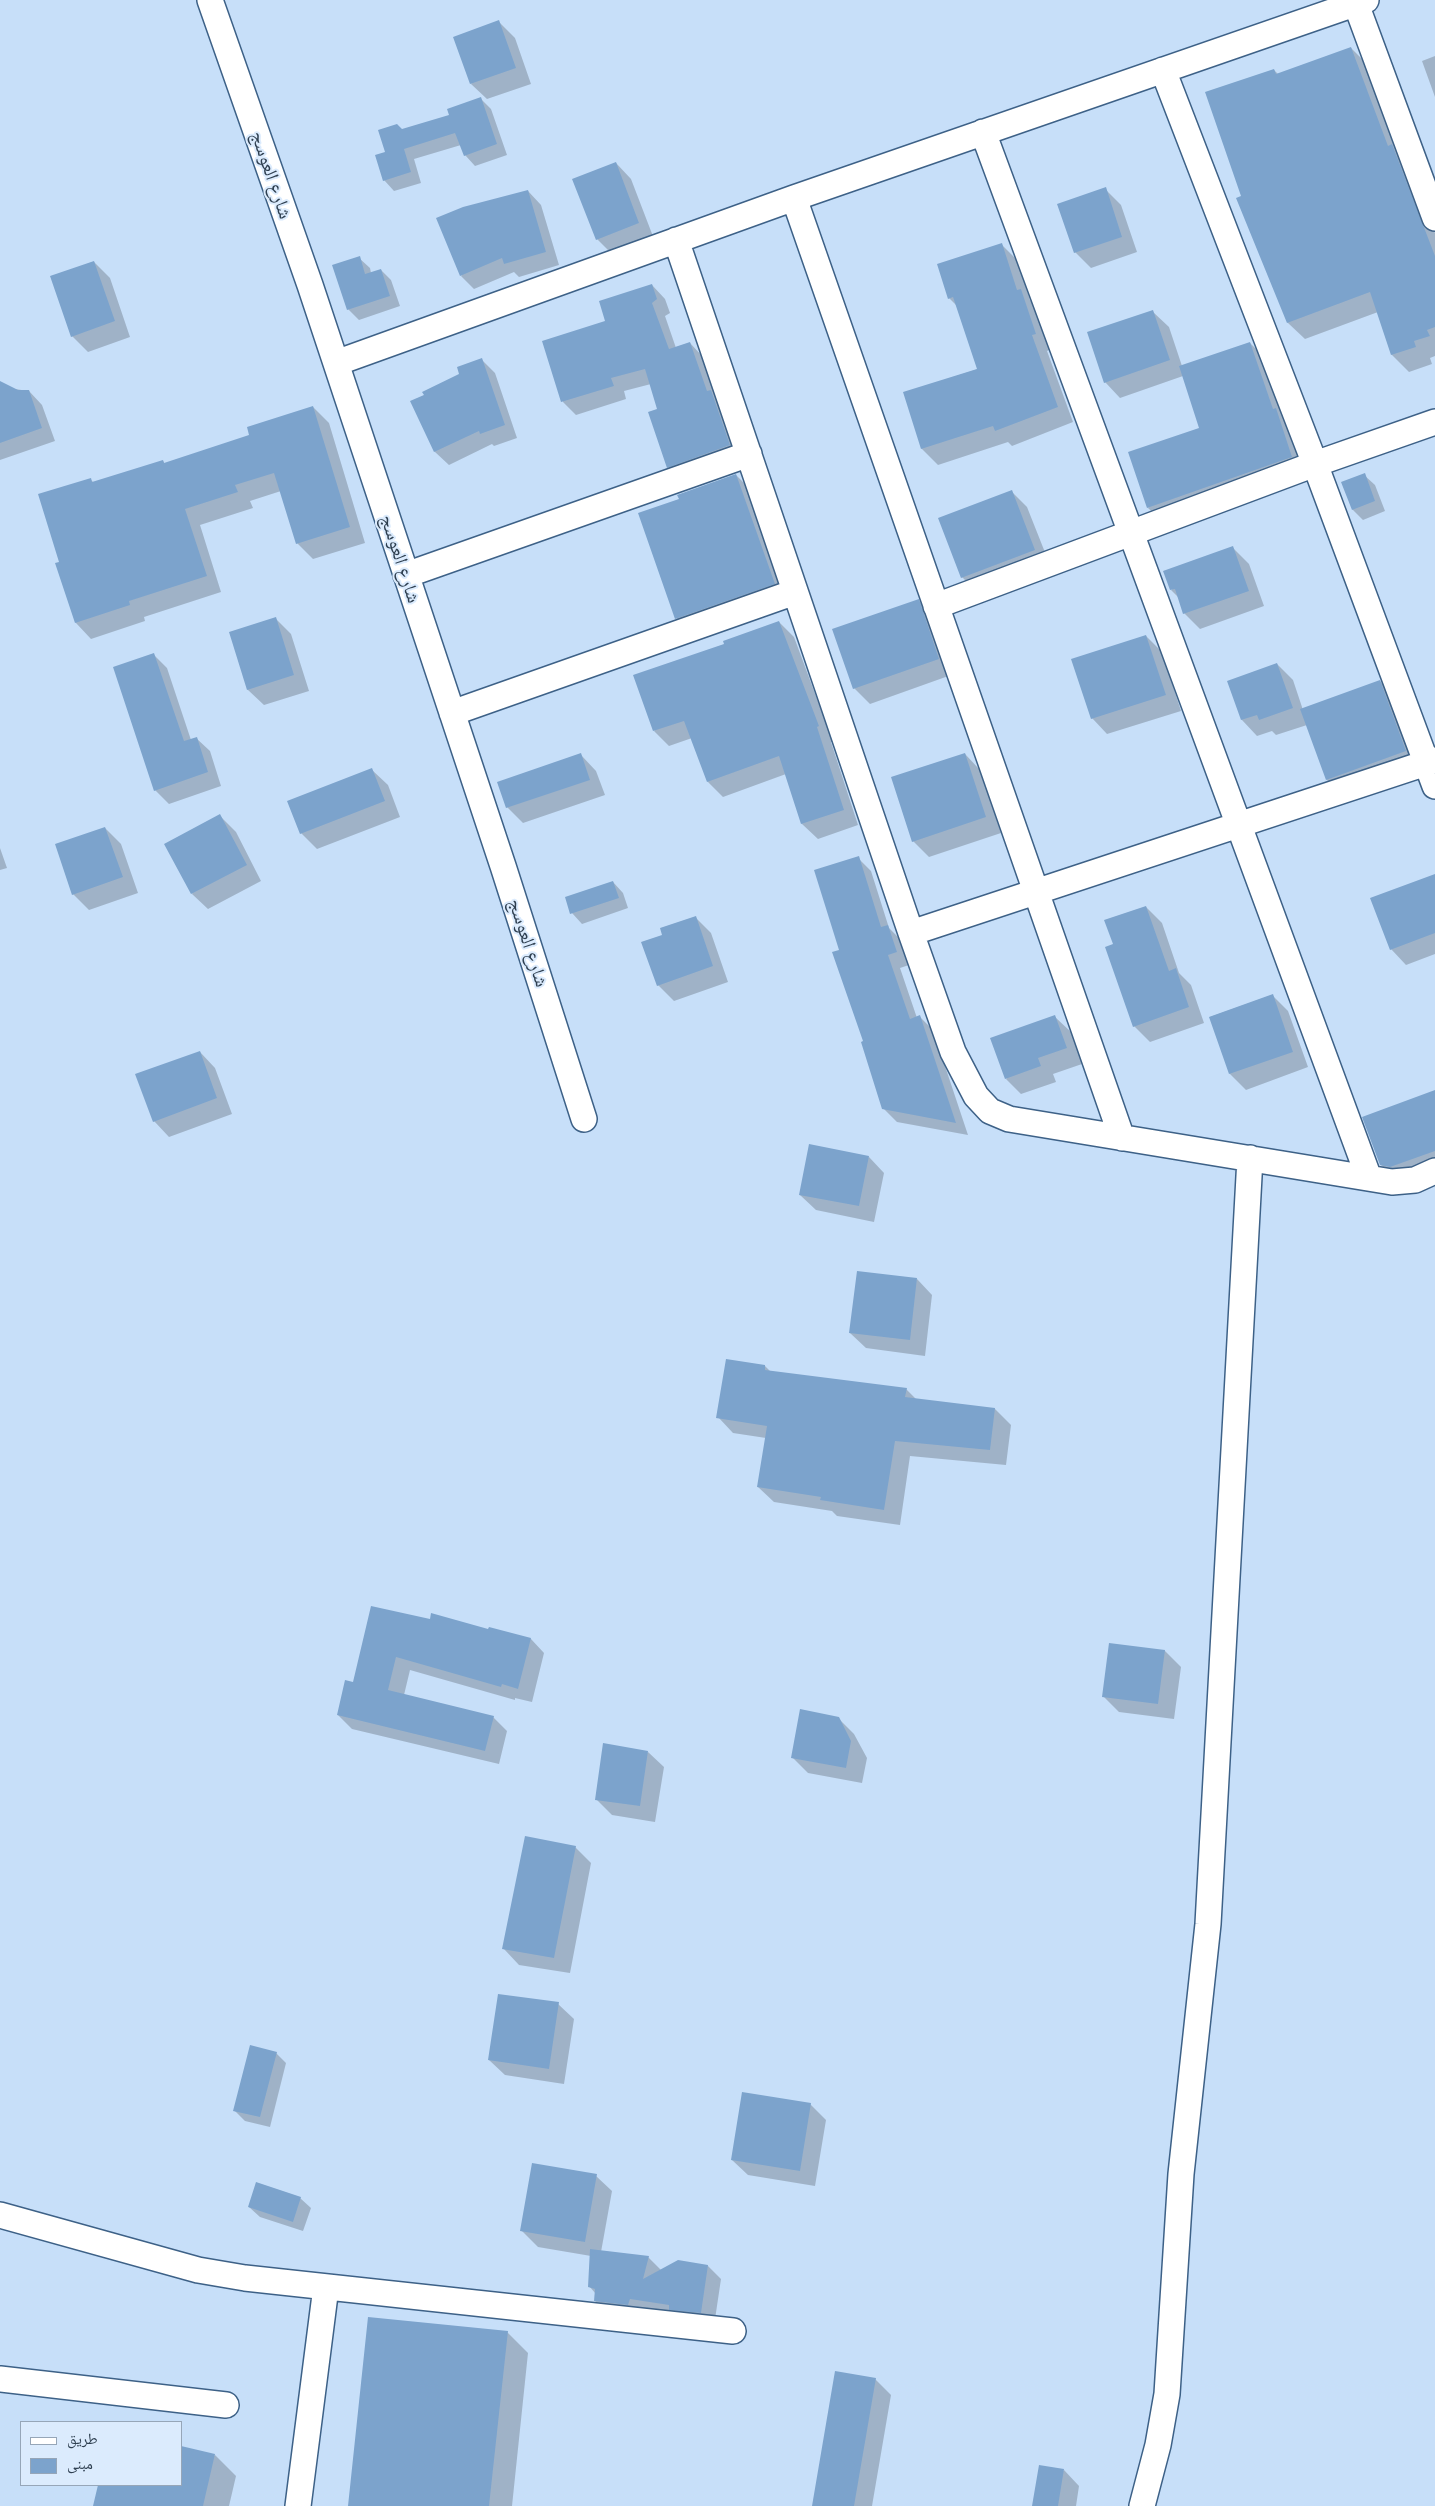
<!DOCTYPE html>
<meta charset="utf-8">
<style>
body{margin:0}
#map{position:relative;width:1435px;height:2506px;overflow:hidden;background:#c7dff9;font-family:Figtree,"Noto Naskh Arabic",sans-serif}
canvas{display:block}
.legend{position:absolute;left:20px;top:2421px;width:162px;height:65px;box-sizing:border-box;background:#dbebfd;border:1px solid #96a6b8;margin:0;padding:6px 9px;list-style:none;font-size:15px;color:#2e3f50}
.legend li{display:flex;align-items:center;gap:10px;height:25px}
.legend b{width:25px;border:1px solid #96a6b8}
</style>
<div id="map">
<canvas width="1435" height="2506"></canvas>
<ul class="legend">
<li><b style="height:6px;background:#fff"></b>طريق</li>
<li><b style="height:14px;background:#7ca3cc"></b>مبنى</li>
</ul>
</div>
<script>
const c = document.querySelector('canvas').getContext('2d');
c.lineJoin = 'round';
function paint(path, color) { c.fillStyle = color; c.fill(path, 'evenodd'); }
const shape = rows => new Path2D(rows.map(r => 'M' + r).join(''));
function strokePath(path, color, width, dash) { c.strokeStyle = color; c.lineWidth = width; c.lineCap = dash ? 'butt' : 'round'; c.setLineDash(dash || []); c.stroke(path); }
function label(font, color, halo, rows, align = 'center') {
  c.font = font + ' Figtree,"Noto Naskh Arabic",sans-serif'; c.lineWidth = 4; c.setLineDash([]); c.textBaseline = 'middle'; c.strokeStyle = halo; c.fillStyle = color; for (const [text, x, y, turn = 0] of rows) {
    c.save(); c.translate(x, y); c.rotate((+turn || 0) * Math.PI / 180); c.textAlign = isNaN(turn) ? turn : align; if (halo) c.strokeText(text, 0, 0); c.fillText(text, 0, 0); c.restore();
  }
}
paint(shape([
 [499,22,515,38,531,84,487,99,471,84],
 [1351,48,1368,65,1435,233,1435,356,1430,358,1432,364,1409,372,1392,355,1378,312,1305,339,1288,323,1238,199,1243,197,1274,70,1279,75],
 [1435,56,1435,97,1422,61],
 [480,98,491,109,507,155,475,166,465,155,461,145,414,159,421,183,394,191,384,180,386,152],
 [616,163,631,179,654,239,613,255,597,239],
 [1105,189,1121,205,1137,252,1091,268,1075,252],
 [528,191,541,205,559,265,519,277,514,272,474,289,461,276],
 [1001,244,1017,260,1030,300,1036,306,1051,349,1047,351,1073,422,1012,446,1008,442,938,465,922,449,904,393,978,369,957,306,949,298],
 [359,258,370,268,371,273,381,270,391,280,400,306,359,320,348,309],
 [94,262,110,278,130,337,88,352,72,336],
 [652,285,665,299,670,313,665,316,676,348,690,343,703,357,743,459,682,480,668,467,658,410,651,384,624,391,626,399,576,415,563,402,544,342,607,322],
 [1153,312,1169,327,1182,366,1250,343,1266,359,1307,473,1164,523,1148,508,1201,429,1183,376,1120,398,1105,382],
 [482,360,495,373,517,438,494,446,492,444,449,465,435,452,412,402,461,375],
 [0,387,29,391,42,405,55,441,0,460],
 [313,407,329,423,365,543,313,559,297,543,281,491,250,501,253,508,200,525,221,592,144,617,145,621,91,639,76,623,60,563,90,479,94,483,163,461,165,464,251,435],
 [736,475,757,496,795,605,697,639,676,618,680,500],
 [1364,475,1375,485,1385,511,1363,520,1353,510,1342,483],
 [1011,491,1027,507,1050,565,978,593,962,577],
 [1233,548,1249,564,1264,606,1200,629,1184,613,1179,598,1171,590],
 [918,600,934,616,954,674,870,704,854,688],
 [275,618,291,634,309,691,264,705,248,690,230,633],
 [779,622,794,637,833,742,831,742,858,825,818,839,802,824,786,774,723,797,708,782,692,738,669,746,654,731,725,644],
 [1146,636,1162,652,1181,711,1107,734,1092,718],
 [153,654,167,668,191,740,196,738,210,751,221,786,169,804,155,790],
 [1277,664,1293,680,1303,710,1380,681,1395,697,1421,766,1343,795,1327,780,1307,725,1276,735,1272,731,1257,736,1242,720,1228,682],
 [965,754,980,770,1001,833,929,857,913,841],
 [581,755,596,771,605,795,523,823,507,807],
 [372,770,388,785,400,817,317,849,301,833],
 [220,816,236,832,261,881,208,909,192,894],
 [105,828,121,844,138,893,89,910,73,894],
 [0,848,7,868,0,870],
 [858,858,871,871,889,928,900,939,909,965,900,968,917,1018,920,1017,933,1030,968,1135,897,1122,884,1109,840,950],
 [1435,876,1435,954,1406,965,1391,949],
 [613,882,623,893,628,908,582,924,572,913],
 [1146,907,1162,923,1179,973,1191,985,1204,1023,1150,1042,1134,1026,1115,945],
 [695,917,711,933,728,982,674,1001,658,985,664,936],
 [1272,995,1288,1011,1308,1067,1246,1090,1230,1074,1210,1017],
 [1055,1017,1071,1032,1082,1064,1053,1074,1056,1082,1021,1094,1006,1079],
 [200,1052,215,1068,232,1114,169,1137,154,1121],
 [1435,1092,1435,1172,1397,1181,1381,1165],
 [869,1157,884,1173,874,1222,816,1210,800,1195],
 [917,1279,932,1295,925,1356,866,1348,850,1333],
 [765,1366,771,1372,906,1389,917,1400,995,1409,1011,1425,1006,1465,910,1456,900,1525,837,1516,832,1511,774,1502,758,1487,766,1438,733,1433,718,1417],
 [430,1621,531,1639,544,1653,532,1702,515,1698,515,1700,410,1670,404,1695,493,1717,507,1731,499,1764,352,1729,338,1715,354,1683],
 [1110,1645,1165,1651,1181,1667,1174,1719,1119,1712,1104,1697],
 [838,1718,854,1734,867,1758,862,1783,808,1773,792,1757],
 [648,1752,664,1767,655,1822,612,1815,596,1799],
 [575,1847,591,1863,570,1973,519,1965,504,1949],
 [558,2004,574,2019,564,2084,505,2075,489,2060],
 [276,2053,286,2063,270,2127,245,2121,234,2110],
 [810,2104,826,2120,815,2186,748,2175,732,2160],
 [596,2176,612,2191,601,2252,648,2257,661,2270,708,2266,721,2279,714,2326,609,2314,595,2301,596,2294,589,2286,591,2256,538,2247,522,2231],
 [300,2198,311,2208,303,2231,260,2217,249,2207],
 [507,2332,528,2353,512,2506,349,2506],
 [875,2379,891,2395,872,2506,813,2506],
 [215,2455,236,2476,229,2506,95,2506,99,2485,181,2485],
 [1064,2470,1079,2486,1076,2506,1033,2506]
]), '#0003');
paint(shape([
 [499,20,516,68,470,84,453,37],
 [1351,47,1388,146,1392,144,1435,256,1435,327,1427,330,1430,336,1414,341,1416,347,1391,355,1370,292,1287,323,1236,198,1241,196,1205,92,1274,69,1276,74],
 [481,97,497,144,464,156,455,133,404,149,411,172,383,181,375,155,385,152,378,130,397,124,402,129,449,115,447,109],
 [616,162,639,223,596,240,572,179],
 [1106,187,1122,237,1074,253,1057,204],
 [528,190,546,252,504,264,502,258,460,276,436,218,463,207],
 [1002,243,1017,290,1021,289,1036,334,1032,335,1058,407,995,431,993,426,921,449,903,392,977,369,953,297,948,299,937,264],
 [360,256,365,274,381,269,390,296,347,310,332,265],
 [94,261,115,321,71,337,50,276],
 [652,284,657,299,652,303,669,349,690,342,707,391,711,390,730,445,667,468,648,412,657,409,645,369,611,378,614,386,561,402,542,341,605,321,599,301],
 [1153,310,1170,360,1104,383,1087,332],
 [1250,342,1273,409,1276,408,1292,457,1147,508,1128,452,1199,428,1179,366],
 [482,358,505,425,480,434,479,431,434,452,410,401,424,395,422,392,459,374,457,367],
 [0,381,18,390,29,390,42,428,0,443],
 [313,406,350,527,296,544,274,473,235,485,238,492,185,509,207,576,129,601,130,605,75,623,55,563,59,562,38,494,91,478,92,482,163,460,164,463,249,435,247,427],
 [1365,473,1375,501,1352,510,1341,482],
 [736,474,775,584,675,619,638,513,679,499,677,495],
 [1012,490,1035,550,961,578,938,518],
 [1233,546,1249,591,1183,614,1175,589,1170,590,1163,571],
 [919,599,939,659,853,689,832,629],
 [276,617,294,675,247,690,229,632],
 [779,621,819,726,817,727,844,810,801,824,779,756,707,782,684,721,653,731,633,675,724,644,723,641],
 [1146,635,1166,695,1091,719,1071,659],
 [154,653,184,741,197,737,208,772,154,791,113,667],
 [1277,663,1293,708,1259,720,1257,715,1241,720,1227,681],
 [1380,680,1406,751,1326,780,1300,709],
 [581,753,590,780,506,808,497,782],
 [965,753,986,817,912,842,891,777],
 [372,768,385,801,300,834,287,801],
 [220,814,247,865,191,894,164,844],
 [105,827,123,877,72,895,55,844],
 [859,856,881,927,888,925,897,952,888,955,910,1019,920,1015,956,1123,882,1109,861,1042,863,1041,832,952,839,950,814,870],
 [1435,874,1435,933,1390,950,1370,898],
 [613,881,619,898,570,914,565,897],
 [1146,906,1169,971,1176,968,1189,1007,1133,1027,1105,947,1113,944,1104,920],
 [696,916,713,966,657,986,641,942,662,935,660,928],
 [1273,994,1293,1052,1229,1074,1209,1017],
 [1055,1015,1067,1048,1038,1058,1041,1066,1005,1079,990,1038],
 [200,1051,217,1098,153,1122,135,1074],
 [1435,1090,1435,1151,1390,1167,1380,1165,1362,1117],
 [809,1144,869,1156,859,1206,799,1195],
 [857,1271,917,1278,910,1340,849,1333],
 [726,1359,765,1365,765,1370,907,1388,905,1397,995,1408,990,1450,895,1441,884,1510,820,1500,821,1497,757,1487,767,1426,716,1418],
 [371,1606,430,1619,431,1613,488,1629,489,1627,531,1638,518,1689,502,1684,501,1687,396,1657,388,1690,494,1716,485,1751,337,1715,345,1680,353,1682],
 [1109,1643,1165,1650,1158,1704,1102,1697],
 [800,1709,839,1717,851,1741,846,1768,791,1758],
 [603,1743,648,1751,640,1806,595,1800],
 [525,1836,576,1846,554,1958,502,1949],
 [498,1994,559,2002,549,2069,488,2060],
 [250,2045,277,2052,260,2117,233,2111],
 [742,2092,811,2103,800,2171,731,2160],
 [532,2163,597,2174,585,2242,520,2231],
 [256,2182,301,2197,293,2222,248,2207],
 [590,2249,649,2256,643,2279,678,2260,708,2265,701,2313,669,2310,669,2305,630,2299,628,2305,594,2301,595,2289,588,2287],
 [368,2317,508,2331,489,2506,348,2506],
 [835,2371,876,2378,854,2506,812,2506],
 [181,2446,215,2454,203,2506,93,2506,98,2485,181,2485],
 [1039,2465,1064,2469,1058,2506,1032,2506]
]), '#7ca3cc');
const minor = shape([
 [210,0,310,285,503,866,584,1119],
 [1356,4,1435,218],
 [1163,70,1315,464,1435,786],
 [983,132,1369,1178],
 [794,198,1122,1138],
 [676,240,911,933,953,1052,976,1096,990,1111,1009,1119,1392,1182,1415,1180,1435,1171],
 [336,363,794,198,1366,0],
 [406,575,749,454],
 [936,606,1315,464,1435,422],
 [452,713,795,592],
 [911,933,1435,760],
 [0,2215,198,2270,245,2278,733,2331],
 [0,2379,226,2405],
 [298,2506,326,2287],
 [1142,2506,1158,2445,1167,2394,1181,2174,1208,1924,1250,1158]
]);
strokePath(minor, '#3d6187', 28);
strokePath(minor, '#fff', 25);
label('19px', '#2e3f50', '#dbebfd', [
 ["شارع العوسج",271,175,71],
 ["شارع العوسج",400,559,72],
 ["شارع العوسج",528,943,72]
]);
</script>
